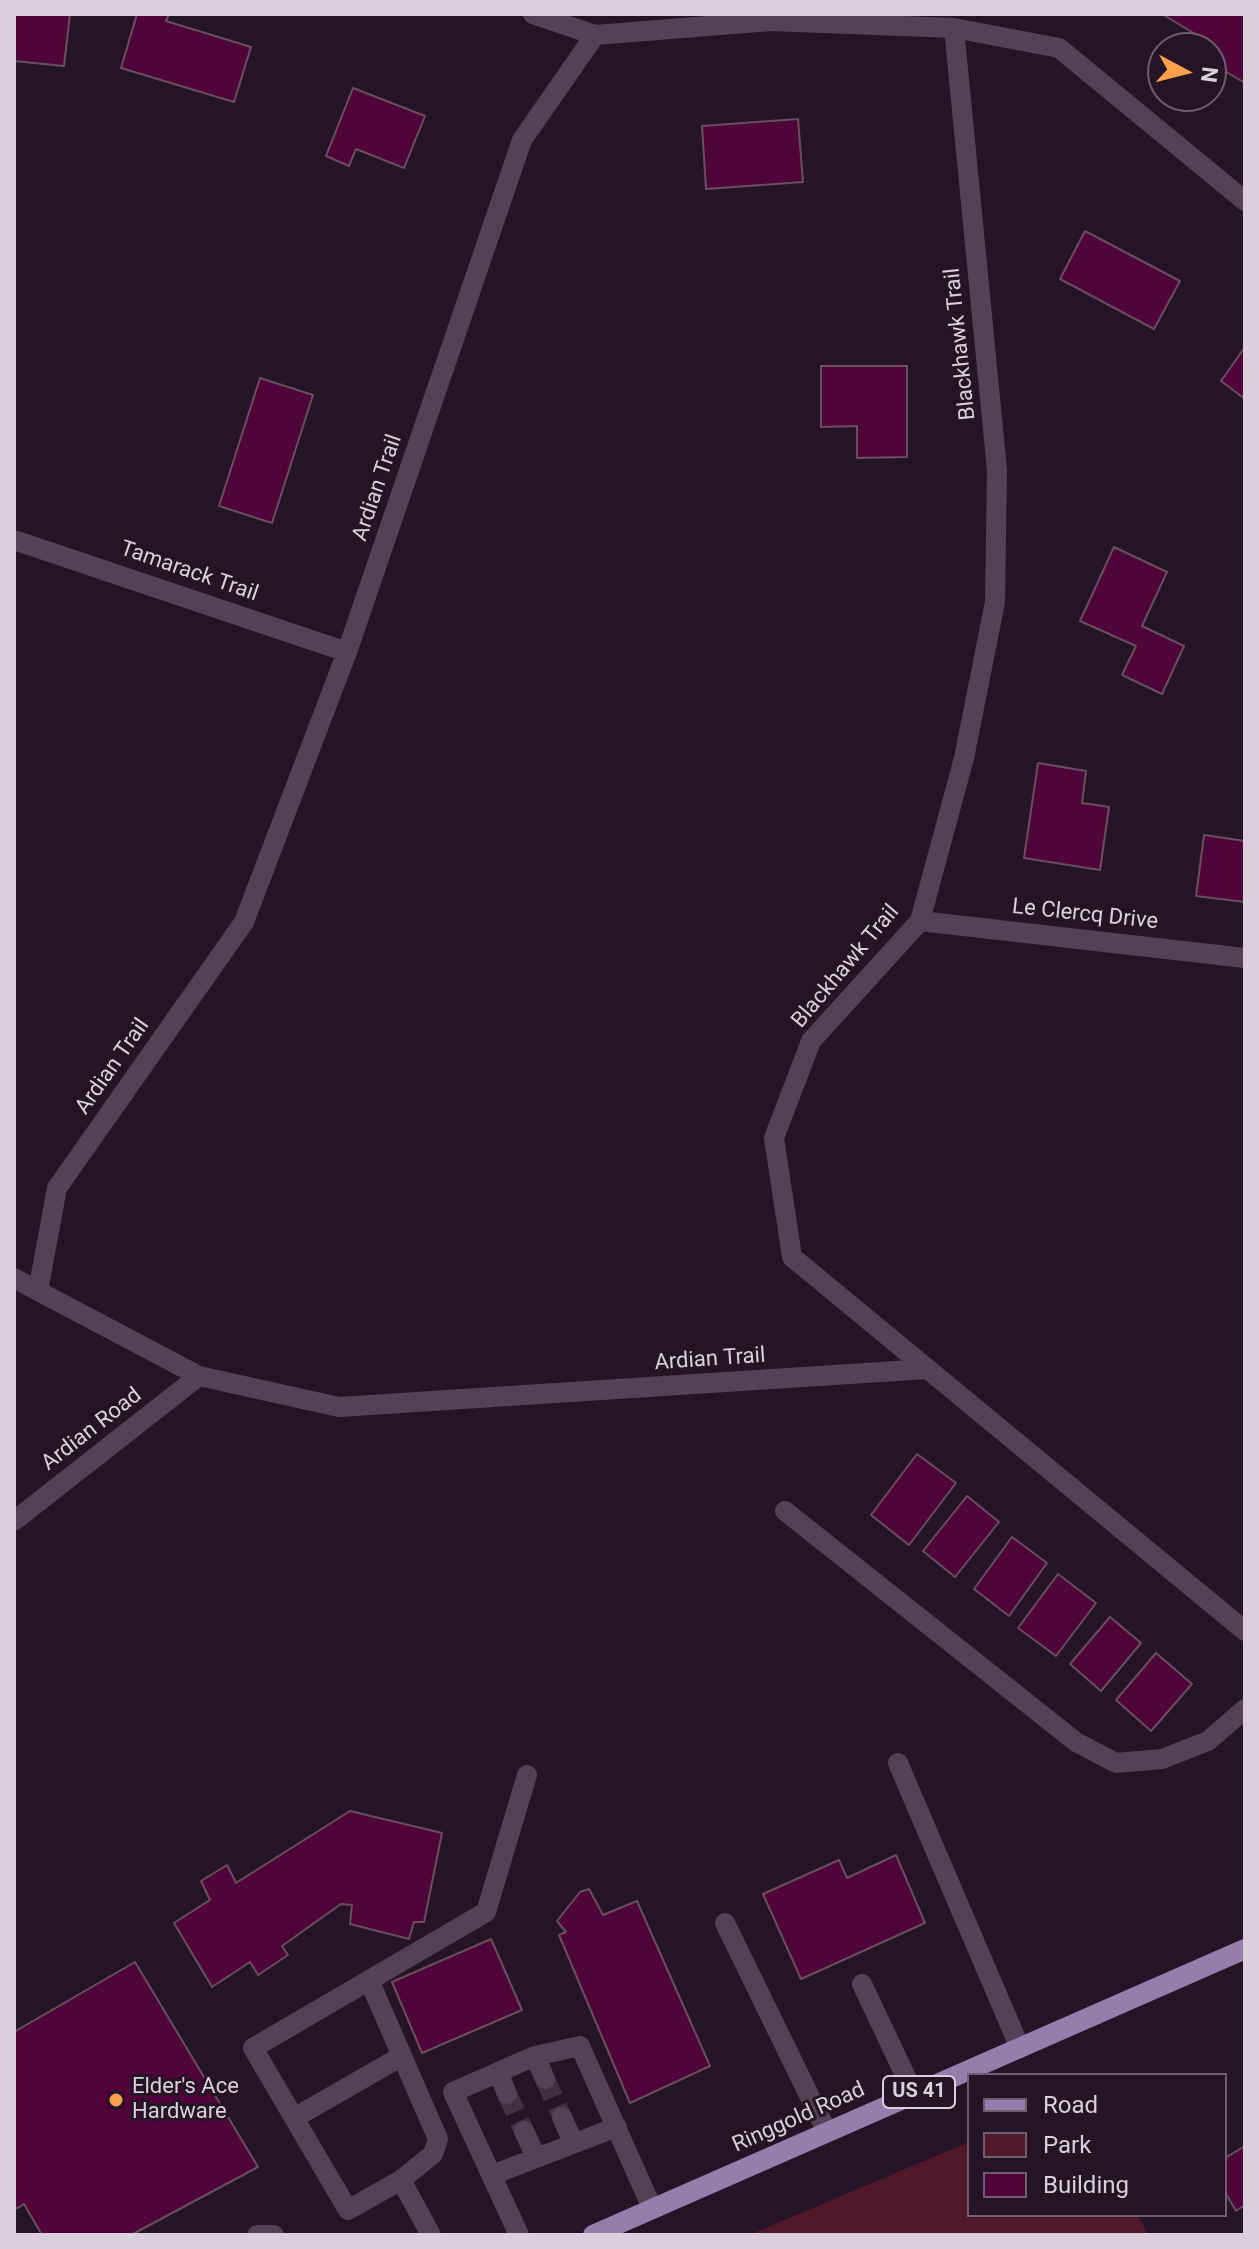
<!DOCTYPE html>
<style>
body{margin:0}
#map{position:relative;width:1259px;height:2249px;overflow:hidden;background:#251426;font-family:Roboto,sans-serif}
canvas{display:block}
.frame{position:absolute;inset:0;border:16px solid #dbcfdb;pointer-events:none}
.legend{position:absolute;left:967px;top:2073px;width:260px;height:144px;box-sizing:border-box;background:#251426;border:2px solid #6e5f6e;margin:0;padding:10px 14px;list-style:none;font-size:24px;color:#dbcfdb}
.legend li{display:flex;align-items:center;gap:16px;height:40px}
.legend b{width:40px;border:2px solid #6e5f6e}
.north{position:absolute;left:1147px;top:32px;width:80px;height:80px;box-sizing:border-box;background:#251426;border:2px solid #6e5f6e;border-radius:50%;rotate:97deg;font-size:22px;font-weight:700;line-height:32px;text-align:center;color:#dbcfdb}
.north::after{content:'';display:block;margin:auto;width:28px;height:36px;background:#f8a04b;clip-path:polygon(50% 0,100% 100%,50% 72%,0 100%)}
</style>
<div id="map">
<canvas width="1259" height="2249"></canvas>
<div class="frame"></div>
<ul class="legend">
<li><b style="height:10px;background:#977dac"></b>Road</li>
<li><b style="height:22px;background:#51182a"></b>Park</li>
<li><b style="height:22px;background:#4f0539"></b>Building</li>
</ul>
<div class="north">N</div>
</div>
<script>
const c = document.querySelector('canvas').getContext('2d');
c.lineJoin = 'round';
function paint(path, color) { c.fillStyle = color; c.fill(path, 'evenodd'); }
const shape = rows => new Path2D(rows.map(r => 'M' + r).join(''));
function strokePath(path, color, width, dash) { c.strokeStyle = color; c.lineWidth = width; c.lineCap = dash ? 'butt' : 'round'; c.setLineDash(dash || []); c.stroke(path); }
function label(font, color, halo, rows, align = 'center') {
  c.font = font + ' Roboto,sans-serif'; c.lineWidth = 6; c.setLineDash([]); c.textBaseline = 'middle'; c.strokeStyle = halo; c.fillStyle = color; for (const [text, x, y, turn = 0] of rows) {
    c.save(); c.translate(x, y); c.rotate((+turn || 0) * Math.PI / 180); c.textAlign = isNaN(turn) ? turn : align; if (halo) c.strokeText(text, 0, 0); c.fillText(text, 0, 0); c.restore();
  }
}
paint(shape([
 [969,2142,969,2215,1137,2215,1149,2235,749,2235]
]), '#51182a');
const building = shape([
 [14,14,70,14,64,66,14,61,14,14],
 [137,14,169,14,166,21,251,47,234,102,121,68,137,14],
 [1162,14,1245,14,1245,83,1211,63,1215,46,1162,14],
 [353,88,425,116,404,168,356,149,349,166,326,156,353,88],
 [798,119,803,182,706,189,702,126,798,119],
 [1085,231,1180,281,1154,329,1060,279,1085,231],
 [1245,347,1245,399,1221,381,1245,347],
 [821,366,907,366,907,457,857,458,857,426,821,427,821,366],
 [260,378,313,395,272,523,219,506,260,378],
 [1114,547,1167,572,1142,626,1184,646,1162,694,1122,675,1136,646,1080,621,1114,547],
 [1038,763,1086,771,1082,803,1109,807,1100,870,1024,858,1038,763],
 [1204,835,1245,841,1245,902,1196,896,1204,835],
 [917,1454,956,1483,909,1545,871,1515,917,1454],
 [967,1496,999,1522,955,1577,923,1551,967,1496],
 [1012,1537,1047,1563,1009,1616,974,1589,1012,1537],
 [1058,1574,1096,1603,1056,1656,1018,1628,1058,1574],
 [1110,1617,1141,1643,1101,1691,1070,1664,1110,1617],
 [1156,1653,1192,1684,1151,1731,1116,1700,1156,1653],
 [350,1811,442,1833,424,1922,414,1922,409,1939,350,1924,352,1905,341,1904,282,1946,288,1955,258,1975,250,1962,212,1987,174,1923,210,1900,201,1881,227,1865,236,1883,350,1811],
 [896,1855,925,1923,801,1979,763,1894,839,1860,847,1878,896,1855],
 [589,1889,603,1915,637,1901,710,2066,630,2103,559,1935,566,1932,557,1921,580,1892,589,1889],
 [491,1939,522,2010,422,2053,392,1982,491,1939],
 [135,1962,258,2167,131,2235,42,2235,24,2204,14,2210,14,2032,135,1962],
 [1245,2146,1245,2205,1236,2211,1225,2192,1225,2158,1245,2146]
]);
paint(building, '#4f0539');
strokePath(building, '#694e5d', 2);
strokePath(shape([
 [545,2079,562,2117],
 [507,2094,524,2131]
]), '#403041', 20, [20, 10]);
strokePath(shape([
 [533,14,595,35,771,21,954,28,1059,48,1245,201],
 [954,28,997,470,995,602,964,758,920,921,811,1041,774,1138,792,1257,1245,1631],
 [595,35,522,140,347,652,244,922,57,1188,38,1291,199,1376,339,1407,927,1369],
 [14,540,347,652],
 [920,921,1245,958],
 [14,1278,38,1291],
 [785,1511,1076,1742,1116,1763,1162,1759,1208,1741,1245,1709],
 [14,1521,199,1376],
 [898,1763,1020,2048],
 [725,1923,827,2132],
 [369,1980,438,2139,433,2154,401,2180,348,2210,253,2048,486,1912,527,1775],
 [862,1984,914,2094],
 [535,2056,545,2079],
 [498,2072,507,2094],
 [562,2117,573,2142],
 [294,2118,402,2056],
 [524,2131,536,2157],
 [492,2175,617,2127],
 [401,2180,431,2235],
 [257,2235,274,2235],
 [519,2235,453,2092,535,2056,580,2046,652,2208]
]), '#544155', 20);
strokePath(shape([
 [593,2235,1245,1949]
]), '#977dac', 20);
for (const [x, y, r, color] of [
 [116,2100,8,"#f8a04b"]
]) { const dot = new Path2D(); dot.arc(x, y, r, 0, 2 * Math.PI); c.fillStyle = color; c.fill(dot); strokePath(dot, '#251426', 3); }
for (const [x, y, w] of [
 [919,2092,72]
]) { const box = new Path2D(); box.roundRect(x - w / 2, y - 16, w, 32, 6); c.fillStyle = '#251426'; c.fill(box); strokePath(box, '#dbcfdb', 2); }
label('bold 20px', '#dbcfdb', null, [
 ["US 41",919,2092]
]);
label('22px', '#dbcfdb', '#251426', [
 ["Blackhawk Trail",961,344,-96],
 ["Ardian Trail",378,488,-71],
 ["Tamarack Trail",189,572,19],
 ["Le Clercq Drive",1085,915,6],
 ["Blackhawk Trail",846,967,-50],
 ["Ardian Trail",113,1067,-55],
 ["Ardian Trail",710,1360,-4],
 ["Ardian Road",92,1430,-38],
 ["Ringgold Road",799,2118,-24]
]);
label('22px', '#dbcfdb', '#251426', [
 ["Elder's Ace",132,2087],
 ["Hardware",132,2112]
], 'left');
</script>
